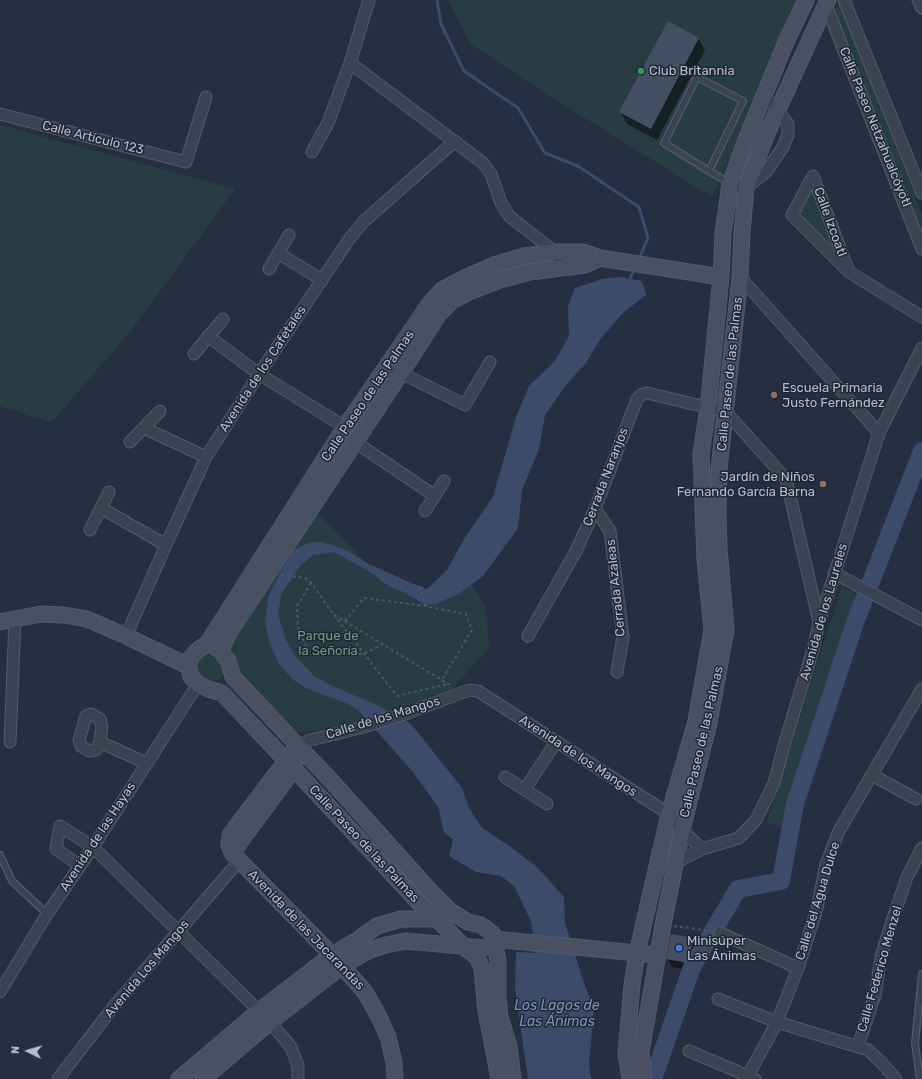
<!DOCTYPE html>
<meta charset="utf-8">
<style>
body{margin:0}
#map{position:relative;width:922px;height:1079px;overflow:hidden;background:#262f42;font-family:Rubik,sans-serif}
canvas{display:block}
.north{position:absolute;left:8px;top:1031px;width:40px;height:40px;-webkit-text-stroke:3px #1f2737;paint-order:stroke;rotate:275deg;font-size:11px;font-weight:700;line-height:16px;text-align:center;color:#b8bdcb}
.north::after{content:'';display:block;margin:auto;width:14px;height:18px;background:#b8bdcb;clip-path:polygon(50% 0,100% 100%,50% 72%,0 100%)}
</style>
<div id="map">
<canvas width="922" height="1079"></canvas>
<div class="north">N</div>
</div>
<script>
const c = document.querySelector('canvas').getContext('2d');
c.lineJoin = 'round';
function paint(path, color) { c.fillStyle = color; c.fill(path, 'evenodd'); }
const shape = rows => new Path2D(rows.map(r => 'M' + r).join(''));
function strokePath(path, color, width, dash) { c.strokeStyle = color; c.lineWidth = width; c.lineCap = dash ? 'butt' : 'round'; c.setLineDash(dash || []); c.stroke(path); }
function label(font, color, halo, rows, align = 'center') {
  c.font = font + ' Rubik,sans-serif'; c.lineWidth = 3; c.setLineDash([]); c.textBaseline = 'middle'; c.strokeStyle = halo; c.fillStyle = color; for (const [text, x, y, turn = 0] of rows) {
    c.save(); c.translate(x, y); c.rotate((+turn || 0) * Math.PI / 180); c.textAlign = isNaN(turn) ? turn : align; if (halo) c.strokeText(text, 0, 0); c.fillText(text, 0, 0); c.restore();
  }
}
paint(shape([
 [448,0,800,0,803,2,712,197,556,100,470,43],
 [839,1,922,214,922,231,920,231,835,10],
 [0,125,235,189,130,332,51,423,0,406],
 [811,188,836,253,797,212],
 [313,509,390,587,403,592,419,603,460,593,472,584,486,609,489,648,450,691,355,724,306,732,289,731,236,669,226,651],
 [842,586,860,597,784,829,767,822],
 [209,652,217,657,226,670,214,685,200,678,195,668,198,660,202,653]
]), '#283d43');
paint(shape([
 [620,277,642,281,646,295,624,312,601,338,586,363,566,385,545,415,539,449,522,490,518,528,483,576,460,593,436,604,425,605,403,592,390,587,370,572,334,552,313,555,299,567,281,595,278,615,286,640,295,656,314,676,332,686,375,704,407,721,416,730,462,788,469,808,482,828,508,845,537,867,564,897,565,923,584,983,594,1008,589,1064,591,1079,528,1079,515,988,516,952,536,953,531,921,514,886,501,876,476,872,449,856,453,840,444,832,438,807,413,772,358,710,346,703,306,688,292,679,280,665,270,645,265,623,268,598,281,571,294,550,308,543,323,542,348,551,367,563,409,582,427,589,447,570,464,539,493,497,516,417,529,386,555,361,569,336,568,306,575,288,602,279]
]), '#3c4b6a');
paint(shape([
 [668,22,699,39,705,50,657,140,627,124,621,112],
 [693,938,698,947,693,971,672,967,667,959]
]), '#0007');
strokePath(shape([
 [437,0,441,24,464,71,518,108,545,153,578,166,639,207,648,238,639,259],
 [630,279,635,268]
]), '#3c4b6a', 3);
strokePath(shape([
 [653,1079,692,967,738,889,781,881,795,804,856,620,922,451]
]), '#3c4b6a', 18);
paint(shape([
 [668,21,699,38,651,129,619,112],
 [671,934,693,938,689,963,666,959]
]), '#454f63');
const lane = shape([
 [709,171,743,101,697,77,664,143,709,171,729,183],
 [0,855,12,881,47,914],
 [920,1079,915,1043,922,974]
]);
const street = shape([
 [844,0,922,193],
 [918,0,922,8],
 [826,5,922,249],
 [350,63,483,163,491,174,501,203,509,216,555,252,563,267],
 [0,114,186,162,206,97],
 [312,152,328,123,350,63,369,0],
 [730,184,746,188,766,172,783,147,788,135,788,124,778,110,764,96],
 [278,253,322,280],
 [269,269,289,235],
 [849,272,813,176,792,215,849,272,922,317],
 [740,277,879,433],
 [208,336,259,374,345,427],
 [194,354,223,319],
 [388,364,401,373,465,405,490,362],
 [144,428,206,457],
 [130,442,160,411],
 [355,442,435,496],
 [101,508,166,545],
 [595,509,610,531,623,637,617,672],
 [425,511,444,481],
 [90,530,109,492],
 [834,573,922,620],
 [126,636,166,545,206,457,259,374,350,238,363,222,455,141],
 [528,636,576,551,595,509,637,399,641,395,647,393,726,412,786,479,819,622],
 [91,714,100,719,102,726,100,742,96,750,89,751,81,746,79,740,86,716,91,714],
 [10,742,15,620],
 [100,742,146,763],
 [298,746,310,740,360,728,408,713,469,690,478,691,669,814,682,830,702,849],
 [872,775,916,799],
 [505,777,547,804],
 [525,789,556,742],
 [675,863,702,849,739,838,756,820,774,783,785,742,813,650,819,623,879,433,922,348],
 [80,866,56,849,60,826,93,847,270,1022,291,1047,298,1066,298,1079],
 [720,933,798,968],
 [0,992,47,914,93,847,198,684],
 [718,999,777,1022,868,1050,881,1062,896,1079],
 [858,1046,875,995,881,957,891,924,907,877,922,848],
 [689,1051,755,1079],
 [748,1076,777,1022,798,968,817,909,826,864,839,831,922,689],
 [58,1079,114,1006,239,861]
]);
const secondary = shape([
 [0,622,41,614,64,615,87,619,126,636,188,666],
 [214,646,221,651,228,661,233,677,298,746,326,775,433,894,449,910,468,922,481,925,493,934,498,961,498,998,500,1017,509,1046,513,1079],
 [221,651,228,634,401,373,439,314,452,301,469,292,500,280,530,272,585,265,600,258],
 [292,753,230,835,229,845,232,853,332,955,365,992,378,1015,388,1037,394,1062,395,1079],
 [232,853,294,769,295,761],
 [494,939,647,954],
 [179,1079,259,1011,332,955,359,939,377,926,401,919,441,919],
 [203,1079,270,1022,342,966,368,951,386,945,406,941,483,948,490,945,494,939],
 [499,1079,486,1011,482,969,477,957,464,947,437,919,420,904,294,769,222,693,208,689,198,684,191,677,188,666,191,657,199,649,207,644,345,427,430,303,442,290,462,279,494,265,524,256,555,252,583,252,600,258,721,277],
 [630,1079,626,1054,632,985,637,953,669,814,696,721,712,630,705,560,701,454,708,408,721,277,723,233,730,184,747,137,786,42,806,0],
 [644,1079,641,1052,663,925,682,830,709,723,726,630,719,548,718,512,719,469,740,277,742,232,746,188,766,136,828,0]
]);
strokePath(lane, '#535a69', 8);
strokePath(street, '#535a69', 13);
strokePath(secondary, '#535a69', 17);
strokePath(shape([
 [281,575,305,578,311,582,333,614,448,684,453,685],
 [311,583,297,606,298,628,309,653,364,654,383,644],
 [420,586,425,606],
 [334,615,397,696,447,684],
 [345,621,364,598,425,606,466,614,472,630,442,680],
 [674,926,711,931]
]), '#475a5f', 2, [3, 3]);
strokePath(lane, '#3b4251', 5.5);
strokePath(street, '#3b4251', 11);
strokePath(secondary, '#495064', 15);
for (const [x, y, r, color] of [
 [641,71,4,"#2e9e5b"],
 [774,395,4,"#8d6e63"],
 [823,484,4,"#8d6e63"],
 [679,948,4,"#3f7fe0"]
]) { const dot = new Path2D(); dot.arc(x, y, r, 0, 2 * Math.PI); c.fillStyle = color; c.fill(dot); strokePath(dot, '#1f2737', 1.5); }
label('13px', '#b8bdcb', '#1f2737', [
 ["Club Britannia",649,71],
 ["Escuela Primaria",782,388],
 ["Justo Fernández",782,403],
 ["Jardín de Niños",815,477,"right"],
 ["Fernando García Barna",815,492,"right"],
 ["Minisúper",687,941],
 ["Las Ánimas",687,956]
], 'left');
label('13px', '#b8bdcb', '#1f2737', [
 ["Calle Paseo Netzahualcóyotl",875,127,68],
 ["Calle Artículo 123",93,138,14],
 ["Calle Izcoatl",830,222,70],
 ["Avenida de los Cafetales",263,369,-57],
 ["Calle Paseo de las Palmas",730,374,-84],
 ["Calle Paseo de las Palmas",368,396,-56],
 ["Cerrada Naranjos",606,477,-69],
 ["Cerrada Azaleas",616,588,-96],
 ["Avenida de los Laureles",824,612,-74],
 ["Calle de los Mangos",383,718,-17],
 ["Calle Paseo de las Palmas",702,742,-77],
 ["Avenida de los Mangos",578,756,33],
 ["Avenida de las Hayas",98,837,-57],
 ["Calle Paseo de las Palmas",364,844,47],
 ["Calle del Agua Dulce",818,901,-73],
 ["Avenida de las Jacarandas",306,930,46],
 ["Avenida Los Mangos",147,969,-50],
 ["Calle Federico Menzel",880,969,-74]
]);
label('13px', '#6f9c7d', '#1f2737', [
 ["Parque de",328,636],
 ["la Señoría",328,651]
]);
label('italic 14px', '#7f90b2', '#1f2737', [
 ["Los Lagos de",557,1006],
 ["Las Ánimas",557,1022]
]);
</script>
